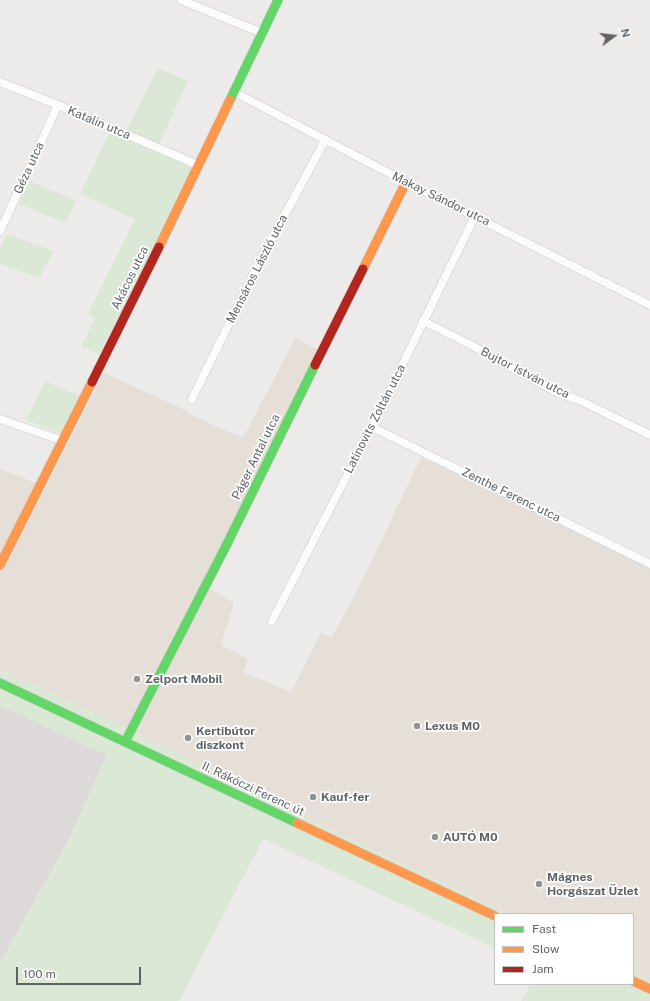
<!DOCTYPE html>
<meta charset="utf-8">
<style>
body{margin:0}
#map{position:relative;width:650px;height:1001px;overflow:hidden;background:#edebe9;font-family:"Public Sans",sans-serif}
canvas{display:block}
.legend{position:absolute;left:494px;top:913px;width:140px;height:72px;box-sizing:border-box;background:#fff;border:1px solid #bfc1c2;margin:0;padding:5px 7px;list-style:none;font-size:12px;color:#5e6366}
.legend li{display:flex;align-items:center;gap:8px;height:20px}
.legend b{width:20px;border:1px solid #bfc1c2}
.north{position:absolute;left:594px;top:16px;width:40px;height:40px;-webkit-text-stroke:3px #fff;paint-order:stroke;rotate:75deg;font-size:11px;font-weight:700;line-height:16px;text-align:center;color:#5e6366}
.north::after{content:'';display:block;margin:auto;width:14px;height:18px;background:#5e6366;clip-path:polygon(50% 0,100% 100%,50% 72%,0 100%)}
.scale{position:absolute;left:16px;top:967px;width:125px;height:18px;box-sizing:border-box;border:2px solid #5e6366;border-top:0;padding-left:5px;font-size:12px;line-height:14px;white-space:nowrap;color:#5e6366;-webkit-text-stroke:3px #fff;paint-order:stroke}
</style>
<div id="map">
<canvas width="650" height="1001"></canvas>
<ul class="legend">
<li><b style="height:5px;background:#63d668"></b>Fast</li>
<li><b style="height:5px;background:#ff974d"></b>Slow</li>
<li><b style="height:5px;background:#b3261e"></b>Jam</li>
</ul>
<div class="north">N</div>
<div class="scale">100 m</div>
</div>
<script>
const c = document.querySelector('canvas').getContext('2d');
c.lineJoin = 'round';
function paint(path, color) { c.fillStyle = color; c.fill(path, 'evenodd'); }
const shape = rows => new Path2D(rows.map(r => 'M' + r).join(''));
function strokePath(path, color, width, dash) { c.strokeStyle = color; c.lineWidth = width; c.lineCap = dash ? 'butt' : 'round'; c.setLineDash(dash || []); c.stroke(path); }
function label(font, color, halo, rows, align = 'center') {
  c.font = font + ' "Public Sans",sans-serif'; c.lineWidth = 3.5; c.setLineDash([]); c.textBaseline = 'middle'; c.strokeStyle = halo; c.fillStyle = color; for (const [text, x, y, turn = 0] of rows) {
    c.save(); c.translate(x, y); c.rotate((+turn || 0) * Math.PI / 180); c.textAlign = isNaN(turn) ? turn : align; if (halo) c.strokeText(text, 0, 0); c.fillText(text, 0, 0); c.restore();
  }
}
paint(shape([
 [295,338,326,354,207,587,234,603,221,645,248,659,243,672,291,692,321,633,331,638,356,593,421,457,609,547,650,569,650,981,633,973,633,914,508,914,292,811,107,718,0,670,0,469,46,487,104,373,181,408,193,416,243,438]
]), '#e6dfd7');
paint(shape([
 [0,705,107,755,69,840,0,963]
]), '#dddad9');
paint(shape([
 [158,68,188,81,159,144,127,130],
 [111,130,140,143,193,169,130,293,99,355,81,347,95,318,88,314,135,219,80,194],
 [29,181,77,201,66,223,19,204],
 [7,234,53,251,40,278,0,264,0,247],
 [45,381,80,396,60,433,26,420],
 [0,670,107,718,292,811,508,914,495,914,495,948,263,839,179,1001,0,1001,0,963,69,840,107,755,0,705],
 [633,973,650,981,650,1001,521,1001,531,984,633,984]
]), '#dbe8d5');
const street = shape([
 [181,0,262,33],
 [0,82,58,105,198,165],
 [234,92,406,182,650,305],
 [0,231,58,105],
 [423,321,471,345,558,393,579,400,650,435],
 [192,399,258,265,325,140],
 [0,419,63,441],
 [372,427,650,564],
 [272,621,372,427,475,216]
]);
const fast = shape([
 [230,100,278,0],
 [0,683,297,823],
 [125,742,227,544,315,365]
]);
const slow = shape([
 [159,247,230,100],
 [363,269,406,182],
 [0,565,92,382],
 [297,823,495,916],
 [633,981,650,989]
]);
const jam = shape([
 [315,365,363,269],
 [92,382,159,247]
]);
strokePath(street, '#cac9c9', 9);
strokePath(fast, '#c9c9c9', 10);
strokePath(slow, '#c9c9c9', 10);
strokePath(jam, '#c9c9c9', 10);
strokePath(street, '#fcfcfc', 8);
strokePath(fast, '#63d668', 9);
strokePath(slow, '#ff974d', 9);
strokePath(jam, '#b3261e', 9);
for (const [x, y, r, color] of [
 [137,679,4,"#909394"],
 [417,726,4,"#909394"],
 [188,738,4,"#909394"],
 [313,797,4,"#909394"],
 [435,837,4,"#909394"],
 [539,884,4,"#909394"]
]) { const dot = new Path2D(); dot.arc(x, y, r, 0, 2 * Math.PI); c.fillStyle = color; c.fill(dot); strokePath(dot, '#fff', 1.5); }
label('12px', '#5e6366', '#fff', [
 ["Katalin utca",99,123,23],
 ["Géza utca",29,168,-65],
 ["Makay Sándor utca",441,199,26],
 ["Mensáros László utca",257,269,-63],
 ["Akácos utca",130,278,-64],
 ["Bujtor István utca",525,373,27],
 ["Latinovits Zoltán utca",375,419,-63],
 ["Páger Antal utca",256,457,-64],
 ["Zenthe Ferenc utca",511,495,26],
 ["II. Rákóczi Ferenc út",253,789,25]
]);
label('bold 12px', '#5e6366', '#fff', [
 ["Zelport Mobil",145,679],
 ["Lexus M0",425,726],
 ["Kertibútor",196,731],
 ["diszkont",196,745],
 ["Kauf-fer",321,797],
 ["AUTÓ M0",443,837],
 ["Mágnes",547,877],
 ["Horgászat Üzlet",547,891]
], 'left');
</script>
